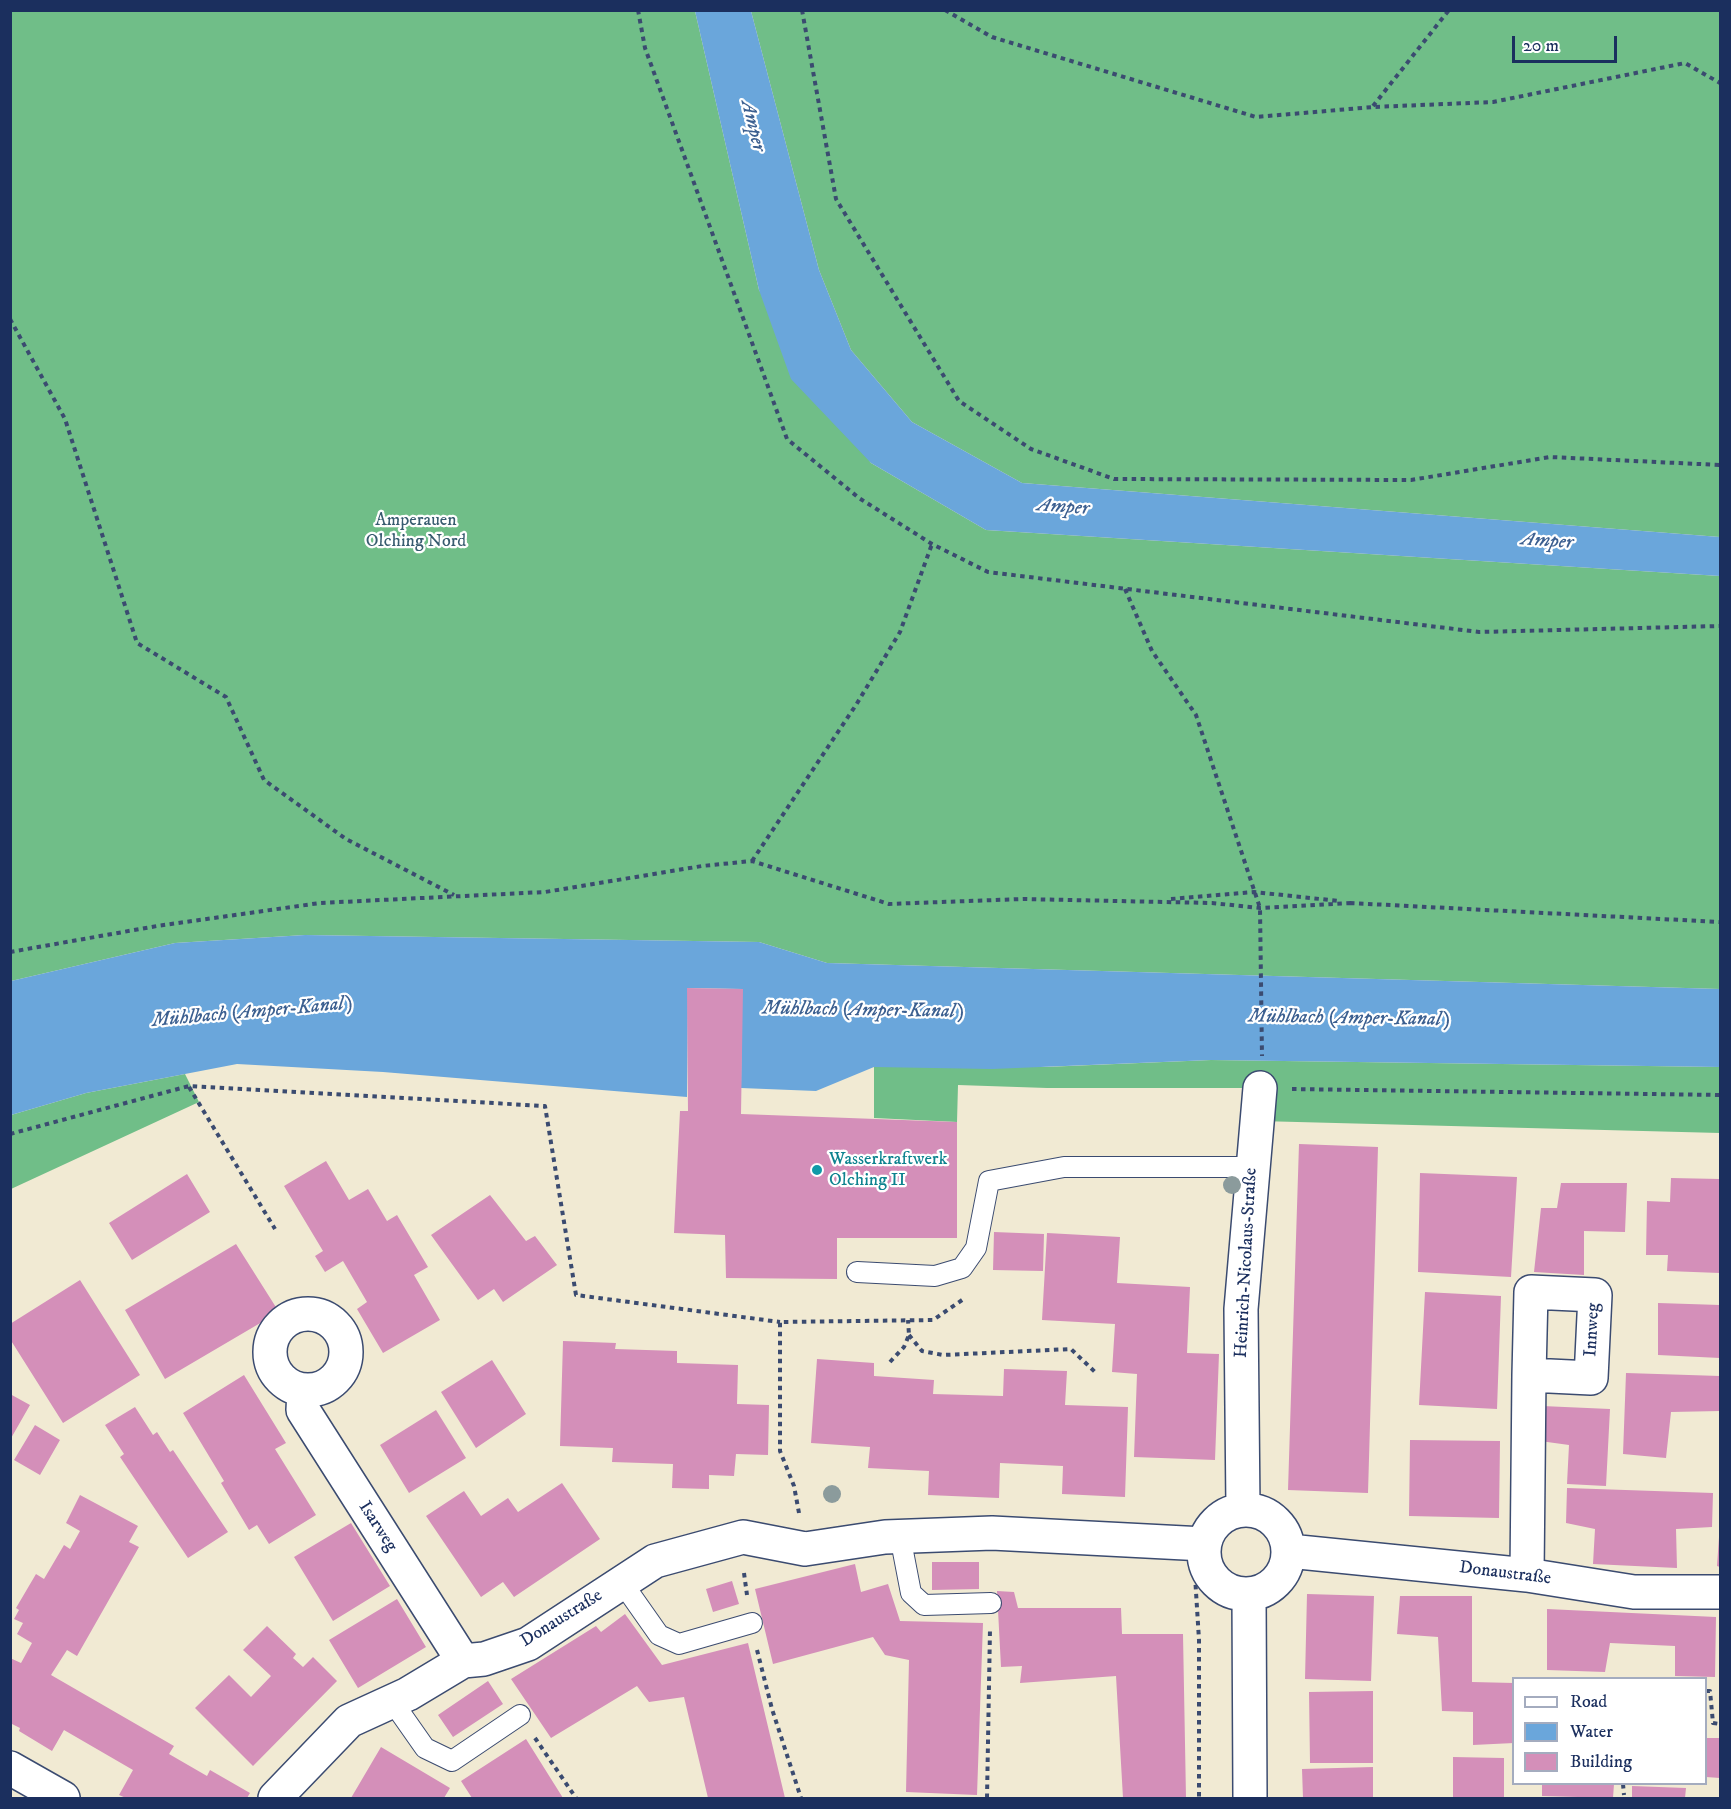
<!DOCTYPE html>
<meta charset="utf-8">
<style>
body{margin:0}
#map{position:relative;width:1731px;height:1809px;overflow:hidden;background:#f1ead3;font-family:"IM FELL DW Pica",serif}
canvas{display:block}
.frame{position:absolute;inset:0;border:12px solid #1b2f5e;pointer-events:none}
.legend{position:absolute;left:1512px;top:1677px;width:195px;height:108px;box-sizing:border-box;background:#fff;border:2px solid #a4acbf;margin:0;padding:8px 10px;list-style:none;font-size:18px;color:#1b2f5e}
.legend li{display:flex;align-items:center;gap:12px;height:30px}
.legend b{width:30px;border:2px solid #a4acbf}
.scale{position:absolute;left:1512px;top:36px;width:105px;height:27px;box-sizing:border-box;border:3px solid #1b2f5e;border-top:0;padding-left:8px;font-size:18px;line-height:21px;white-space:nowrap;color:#1b2f5e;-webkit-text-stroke:4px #fff;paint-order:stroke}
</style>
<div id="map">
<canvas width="1731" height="1809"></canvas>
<div class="frame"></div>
<ul class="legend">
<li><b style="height:8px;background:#fff"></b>Road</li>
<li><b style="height:16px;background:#6aa6db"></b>Water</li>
<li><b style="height:16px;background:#d48fb9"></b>Building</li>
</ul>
<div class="scale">20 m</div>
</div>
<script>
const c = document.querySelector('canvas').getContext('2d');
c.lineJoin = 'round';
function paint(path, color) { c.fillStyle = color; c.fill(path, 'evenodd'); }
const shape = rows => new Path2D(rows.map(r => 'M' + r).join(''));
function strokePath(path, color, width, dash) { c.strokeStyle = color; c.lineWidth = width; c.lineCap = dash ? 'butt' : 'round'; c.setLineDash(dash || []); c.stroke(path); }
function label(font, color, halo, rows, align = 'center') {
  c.font = font + ' "IM FELL DW Pica",serif'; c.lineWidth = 4.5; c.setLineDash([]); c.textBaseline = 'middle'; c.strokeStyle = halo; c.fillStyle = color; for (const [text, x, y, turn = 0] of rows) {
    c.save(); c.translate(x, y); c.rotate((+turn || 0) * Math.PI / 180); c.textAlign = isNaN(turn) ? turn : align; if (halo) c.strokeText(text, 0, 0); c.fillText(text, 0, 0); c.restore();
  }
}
paint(shape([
 [11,11,695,11,759,290,871,463,986,530,1720,576,1720,989,827,963,759,942,305,935,175,943,11,981],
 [751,11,1720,11,1720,537,1022,483,912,422,851,350,819,270],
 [1211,1060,1720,1067,1720,1133,1259,1121,1259,1088,1047,1088,958,1085,957,1122,874,1118,874,1067,1045,1067],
 [185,1074,199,1102,11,1189,11,1115,86,1093]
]), '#70be88');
paint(shape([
 [695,11,751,11,819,270,851,350,912,422,1022,483,1720,537,1720,576,986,530,871,463,791,379,759,290],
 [305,935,759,942,827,963,1720,989,1720,1067,1211,1060,992,1069,874,1067,816,1091,741,1088,742,989,688,988,687,1097,383,1072,237,1064,86,1093,11,1115,11,981,175,943]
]), '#6aa6db');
paint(shape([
 [687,988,743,989,741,1114,957,1122,957,1238,837,1238,837,1279,726,1278,725,1235,674,1233,680,1111,688,1111],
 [1299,1144,1378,1147,1368,1493,1288,1490],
 [326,1161,349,1200,368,1189,387,1221,397,1215,428,1267,414,1275,440,1320,383,1353,357,1309,367,1302,343,1261,325,1272,315,1256,323,1251,284,1186],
 [1420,1173,1517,1177,1511,1277,1418,1272],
 [187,1174,210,1212,132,1260,109,1223],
 [1671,1178,1720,1179,1720,1273,1667,1271,1668,1255,1646,1255,1647,1201,1670,1202],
 [1561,1183,1627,1183,1625,1232,1584,1231,1584,1275,1534,1272,1541,1208,1557,1208],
 [490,1195,526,1241,535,1236,557,1265,503,1302,494,1289,478,1300,431,1235],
 [994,1232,1044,1234,1043,1271,993,1270],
 [1047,1233,1120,1237,1117,1283,1190,1287,1187,1353,1219,1354,1215,1460,1134,1457,1137,1374,1112,1372,1115,1324,1042,1320],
 [236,1244,279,1312,165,1379,125,1310],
 [80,1280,140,1375,63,1423,10,1339,10,1324],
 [1425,1292,1501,1296,1497,1409,1419,1405],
 [1658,1303,1720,1305,1720,1358,1658,1355],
 [563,1341,616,1343,615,1349,677,1351,677,1363,738,1365,737,1404,769,1405,768,1455,736,1454,734,1476,709,1475,709,1489,672,1488,673,1464,612,1462,613,1448,560,1446],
 [817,1359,874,1363,874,1376,934,1380,933,1394,1003,1396,1004,1369,1067,1371,1065,1405,1128,1407,1125,1497,1062,1494,1063,1466,1000,1463,999,1498,928,1495,929,1471,868,1468,870,1447,811,1443],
 [492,1360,526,1414,476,1448,441,1392],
 [1626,1373,1720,1376,1720,1411,1671,1412,1666,1458,1623,1454],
 [244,1375,286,1443,275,1449,316,1515,269,1544,257,1525,249,1530,221,1483,224,1481,183,1413],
 [10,1394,30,1405,10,1440],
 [1542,1406,1610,1409,1606,1486,1567,1484,1569,1445,1540,1441],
 [135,1407,153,1435,157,1432,170,1452,173,1450,228,1532,188,1558,120,1457,124,1454,105,1425],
 [436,1410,466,1458,409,1493,380,1445],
 [35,1425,60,1440,40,1475,14,1460],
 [1410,1440,1500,1441,1499,1518,1409,1516],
 [562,1483,600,1539,514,1597,503,1582,481,1597,426,1516,464,1491,481,1516,508,1498,518,1512],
 [1567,1488,1713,1493,1712,1527,1676,1529,1677,1568,1593,1564,1595,1529,1566,1523],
 [80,1495,138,1526,129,1542,139,1547,77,1656,67,1650,51,1675,174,1746,169,1754,207,1776,210,1770,250,1793,247,1798,126,1798,119,1795,133,1770,64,1730,52,1751,19,1731,20,1728,10,1723,10,1658,21,1663,32,1643,17,1634,23,1623,14,1619,19,1610,16,1608,36,1574,44,1579,64,1545,70,1549,80,1531,66,1523],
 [351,1523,390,1586,333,1621,294,1557],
 [1719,1537,1720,1537,1720,1567,1717,1566],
 [932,1562,979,1562,979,1589,932,1590],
 [855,1564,861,1592,888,1584,900,1621,983,1623,977,1795,906,1792,909,1660,885,1655,873,1637,773,1664,755,1589],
 [732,1581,739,1604,713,1612,706,1589],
 [997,1591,1014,1592,1018,1608,1121,1608,1122,1634,1183,1634,1186,1798,1123,1798,1116,1676,1020,1683,1022,1666,1001,1667],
 [1307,1594,1374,1596,1371,1681,1305,1679],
 [1400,1596,1472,1596,1472,1682,1514,1683,1514,1743,1473,1745,1473,1712,1442,1711,1438,1637,1397,1634],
 [397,1599,426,1647,358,1688,329,1640],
 [1547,1609,1716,1617,1715,1677,1675,1676,1675,1646,1610,1643,1605,1672,1547,1670],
 [625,1614,662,1665,748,1643,785,1798,708,1798,684,1697,649,1702,637,1686,551,1738,511,1679,596,1626,601,1632],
 [267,1626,296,1654,293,1658,303,1667,313,1657,337,1681,253,1766,195,1708,229,1675,251,1697,271,1676,243,1650],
 [488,1681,503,1704,453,1737,438,1715],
 [1373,1691,1373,1763,1310,1763,1309,1692],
 [1706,1738,1720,1738,1720,1778,1706,1777],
 [526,1739,563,1798,472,1798,461,1781],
 [381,1747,450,1788,444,1798,351,1798],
 [1453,1757,1504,1758,1504,1798,1453,1798],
 [1373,1767,1373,1798,1303,1798,1302,1769],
 [1542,1784,1614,1784,1613,1798,1542,1796],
 [1632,1786,1686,1788,1685,1798,1632,1798]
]), '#d48fb9');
const service = shape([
 [857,1272,935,1276,962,1268,976,1248,989,1181,1064,1167,1251,1167],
 [900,1536,911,1593,924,1605,991,1603],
 [621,1581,659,1635,679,1644,752,1623],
 [392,1701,425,1748,452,1761,520,1715]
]);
const minor = shape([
 '270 1352a38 38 0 1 1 76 0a38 38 0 1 1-76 0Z',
 [304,1390,303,1410,463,1661],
 [1243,1509,1241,1309,1260,1088],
 '1204 1552a42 42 0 1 1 84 0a42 42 0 1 1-84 0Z',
 [1289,1551,1527,1575,1634,1592,1720,1592],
 [1527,1575,1529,1375,1591,1378,1595,1295,1531,1292,1529,1375],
 [1249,1595,1250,1798],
 [10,1768,63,1798],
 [275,1798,349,1721,408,1694,463,1661,484,1659,528,1644,655,1561,743,1537,805,1549,885,1537,992,1533,1204,1544]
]);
strokePath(service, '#3b4b70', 22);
strokePath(minor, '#3b4b70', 36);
strokePath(shape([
 [638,10,645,48,787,439,859,498,932,544,988,572,1479,632,1720,626],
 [802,10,836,199,959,401,1031,449,1114,479,1411,480,1550,457,1720,465],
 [945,10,992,37,1256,117,1373,107,1493,102,1685,63,1720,83],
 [1373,106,1449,10],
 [10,319,65,419,137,643,226,697,264,780,346,839,454,895],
 [1125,589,1152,651,1196,715,1260,908,1262,1056],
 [752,861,856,705,900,632,932,544],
 [1171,899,1254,892,1339,901],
 [1350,903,1720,922],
 [10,952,157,926,320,903,545,892,702,866,752,861,889,904,1023,899,1212,903,1260,908,1352,903],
 [189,1087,275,1229],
 [1292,1089,1720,1095],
 [10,1134,189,1086,545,1106,576,1295,780,1322],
 [909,1335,922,1351,943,1355,1071,1349,1095,1372],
 [890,1362,904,1347,909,1335,908,1320],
 [799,1513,794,1486,780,1451,780,1322,933,1320,965,1298],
 [744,1573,747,1595],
 [1195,1576,1199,1640,1199,1798],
 [757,1650,772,1709,801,1798],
 [1706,1691,1710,1691,1713,1723,1720,1724],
 [535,1738,576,1798],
 [1623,1784,1624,1795],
 [987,1798,990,1629]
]), '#3b4b70', 4, [4.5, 4.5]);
strokePath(service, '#fff', 20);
strokePath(minor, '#fff', 33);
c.fillStyle = '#8b9b9c';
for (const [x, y] of [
 [1232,1185],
 [832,1494]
]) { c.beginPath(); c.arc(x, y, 9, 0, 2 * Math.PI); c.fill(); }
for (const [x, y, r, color] of [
 [817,1170,6,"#0f9aa8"]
]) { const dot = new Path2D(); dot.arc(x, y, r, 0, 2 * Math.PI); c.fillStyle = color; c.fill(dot); strokePath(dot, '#fff', 2); }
label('18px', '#375b6f', '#fff', [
 ["Amperauen",416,521],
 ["Olching Nord",416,542]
]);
label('18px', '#0d838f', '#fff', [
 ["Wasserkraftwerk",829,1160],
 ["Olching II",829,1181]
], 'left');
label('18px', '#1b2f5e', '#fff', [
 ["Heinrich-Nicolaus-Straße",1247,1263,-87],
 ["Innweg",1593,1330,-87],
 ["Isarweg",377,1527,57],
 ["Donaustraße",1505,1574,7],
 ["Donaustraße",562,1619,-32]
]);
label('italic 20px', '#3b5f90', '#fff', [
 ["Amper",752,126,76],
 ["Amper",1063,508,4],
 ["Amper",1547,542,4],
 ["Mühlbach (Amper-Kanal)",863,1011,1],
 ["Mühlbach (Amper-Kanal)",252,1013,-5],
 ["Mühlbach (Amper-Kanal)",1349,1019,1]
]);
</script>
